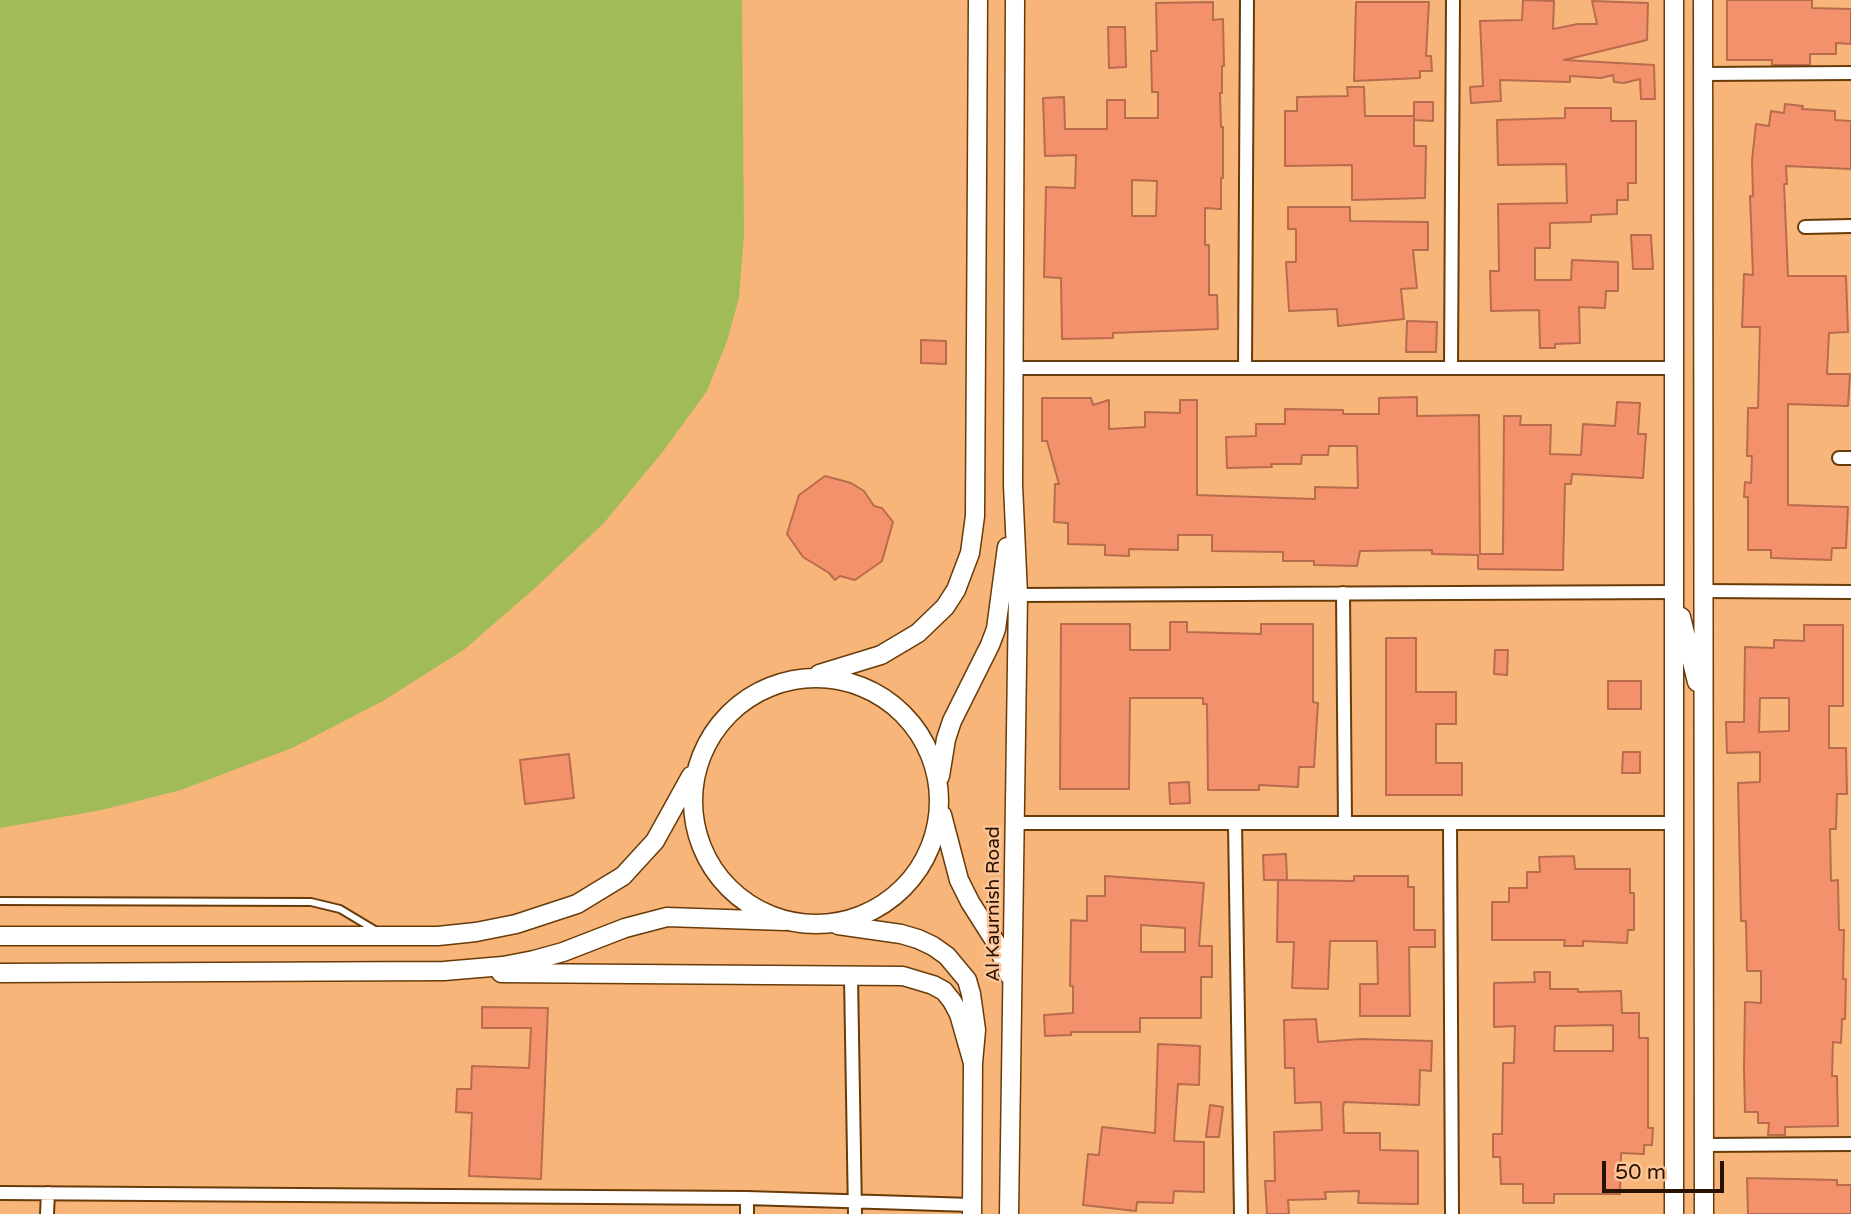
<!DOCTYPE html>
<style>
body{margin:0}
#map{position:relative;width:1851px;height:1214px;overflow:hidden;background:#f8b57a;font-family:"Varela Round",sans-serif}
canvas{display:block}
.scale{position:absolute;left:1602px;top:1161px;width:122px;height:32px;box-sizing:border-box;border:4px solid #291100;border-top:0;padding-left:9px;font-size:21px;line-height:24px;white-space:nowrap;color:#291100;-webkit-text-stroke:5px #fcc597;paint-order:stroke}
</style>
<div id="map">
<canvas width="1851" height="1214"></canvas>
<div class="scale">50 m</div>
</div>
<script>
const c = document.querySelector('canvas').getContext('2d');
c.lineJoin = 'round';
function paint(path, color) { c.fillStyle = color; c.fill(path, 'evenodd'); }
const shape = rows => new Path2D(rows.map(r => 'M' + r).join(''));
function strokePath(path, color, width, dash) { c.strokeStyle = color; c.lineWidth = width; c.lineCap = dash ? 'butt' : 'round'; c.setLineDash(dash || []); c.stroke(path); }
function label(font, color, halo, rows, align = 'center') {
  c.font = font + ' "Varela Round",sans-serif'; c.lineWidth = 5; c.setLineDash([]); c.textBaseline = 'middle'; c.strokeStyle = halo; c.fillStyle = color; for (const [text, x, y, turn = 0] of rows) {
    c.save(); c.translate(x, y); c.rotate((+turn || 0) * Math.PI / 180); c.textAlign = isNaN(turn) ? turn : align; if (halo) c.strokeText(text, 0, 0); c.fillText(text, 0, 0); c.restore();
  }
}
paint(shape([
 [0,0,742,0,744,235,739,298,727,341,707,391,664,450,604,523,534,589,465,649,383,701,292,748,181,790,102,810,0,828]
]), '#a2bb59');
const building = shape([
 [1523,0,1554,1,1553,29,1578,24,1597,24,1592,1,1648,3,1647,40,1564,60,1654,65,1655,99,1641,99,1640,79,1624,83,1614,82,1613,75,1601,78,1570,76,1570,82,1500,80,1501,101,1471,103,1470,87,1483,86,1480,21,1522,20,1523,0],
 [1727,0,1812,0,1812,8,1851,9,1851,44,1836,43,1836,54,1810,54,1810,65,1772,65,1772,60,1727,60,1727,0],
 [1213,2,1213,20,1223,19,1224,66,1222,66,1222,93,1220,93,1221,127,1223,127,1223,178,1221,178,1221,209,1205,208,1205,245,1209,245,1209,295,1217,295,1218,329,1113,333,1113,338,1062,339,1061,278,1044,277,1046,187,1075,188,1076,155,1045,156,1043,98,1064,97,1065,129,1107,129,1107,100,1125,100,1125,118,1158,118,1158,92,1152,92,1151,51,1157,51,1156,3,1213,2],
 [1132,180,1157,181,1156,216,1132,216,1132,180],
 [1356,2,1429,2,1426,56,1431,56,1432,71,1420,71,1420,78,1354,81,1356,2],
 [1108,27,1125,27,1126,67,1109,68,1108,27],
 [1347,87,1364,87,1365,116,1414,116,1414,146,1426,146,1425,198,1352,200,1352,165,1285,166,1285,111,1297,111,1297,97,1348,96,1347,87],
 [1414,102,1433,102,1433,121,1414,120,1414,102],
 [1785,104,1803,106,1802,109,1835,111,1835,120,1851,121,1851,169,1786,166,1787,184,1784,184,1788,276,1846,276,1848,332,1829,333,1827,374,1850,374,1848,406,1788,404,1788,505,1848,507,1846,548,1832,548,1831,560,1771,558,1771,550,1748,550,1748,497,1744,497,1745,482,1751,483,1752,456,1747,456,1748,408,1758,408,1760,327,1742,327,1744,274,1753,275,1750,196,1753,196,1752,160,1756,124,1769,126,1771,111,1784,113,1785,104],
 [1565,108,1611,108,1611,121,1636,121,1636,183,1628,183,1628,200,1617,200,1617,214,1591,215,1591,222,1550,223,1550,248,1535,248,1535,280,1571,280,1572,260,1618,262,1618,291,1606,291,1605,308,1579,307,1580,343,1555,344,1555,348,1540,348,1539,310,1491,311,1490,271,1499,271,1498,204,1567,203,1566,164,1498,165,1497,120,1565,118,1565,108],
 [1288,207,1350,207,1350,221,1428,222,1428,250,1413,250,1417,288,1401,289,1404,319,1338,326,1337,309,1289,311,1286,262,1296,262,1296,229,1288,229,1288,207],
 [1631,235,1651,235,1653,269,1633,269,1631,235],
 [1407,321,1437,322,1436,352,1406,352,1407,321],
 [921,340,946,341,946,364,921,363,921,340],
 [1417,397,1417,416,1479,415,1480,554,1503,554,1504,416,1521,416,1520,425,1551,425,1550,454,1581,455,1583,424,1615,426,1617,402,1640,403,1638,434,1646,434,1643,478,1572,474,1571,484,1565,484,1563,570,1478,569,1478,555,1432,554,1432,550,1360,551,1357,566,1314,565,1314,561,1283,561,1283,552,1212,551,1212,535,1178,535,1178,550,1129,549,1129,556,1105,555,1105,545,1068,544,1068,523,1054,522,1055,484,1059,484,1047,441,1042,441,1042,398,1091,398,1093,405,1109,400,1109,429,1145,427,1145,412,1180,413,1180,400,1197,400,1197,495,1315,499,1315,487,1358,488,1357,446,1329,446,1328,455,1302,455,1301,464,1271,464,1272,467,1227,468,1226,437,1256,436,1256,424,1285,424,1285,409,1343,410,1343,414,1379,414,1379,398,1417,397],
 [825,476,851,483,864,491,874,506,882,508,893,522,882,561,855,580,840,576,835,580,829,573,803,557,787,534,799,495,825,476],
 [1170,622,1187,622,1187,632,1261,634,1261,624,1313,624,1313,702,1318,703,1314,767,1299,767,1298,787,1259,785,1259,790,1208,790,1207,704,1203,704,1203,698,1130,698,1129,789,1060,789,1061,624,1130,624,1130,650,1170,650,1170,622],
 [1804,625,1843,625,1843,706,1829,706,1829,748,1846,748,1847,794,1837,794,1836,829,1830,829,1831,881,1838,880,1839,930,1844,930,1843,979,1846,979,1845,1019,1842,1019,1841,1043,1833,1042,1832,1076,1837,1076,1838,1126,1785,1127,1785,1135,1768,1135,1769,1123,1758,1123,1758,1112,1745,1112,1744,1068,1745,1002,1761,1003,1761,971,1747,971,1746,921,1741,921,1738,783,1760,782,1760,752,1727,753,1726,722,1744,722,1745,647,1774,648,1774,640,1804,641,1804,625],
 [1760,698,1789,698,1789,731,1759,732,1760,698],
 [1386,638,1416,638,1416,692,1456,692,1456,724,1436,724,1436,763,1462,763,1462,795,1386,795,1386,638],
 [1495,650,1508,650,1507,675,1494,674,1495,650],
 [1608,681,1641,681,1641,709,1608,709,1608,681],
 [1623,752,1640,752,1640,773,1622,773,1623,752],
 [569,754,574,798,525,804,520,760,569,754],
 [1189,782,1190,803,1170,804,1169,783,1189,782],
 [1286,854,1287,880,1264,880,1263,855,1286,854],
 [1574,856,1575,869,1630,869,1630,893,1634,893,1634,930,1628,930,1627,943,1583,941,1583,946,1564,946,1565,940,1492,940,1492,902,1509,902,1509,888,1527,888,1527,872,1540,872,1539,857,1574,856],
 [1105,876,1204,883,1199,946,1212,946,1212,977,1201,977,1201,1018,1140,1018,1140,1032,1071,1032,1071,1035,1045,1036,1044,1015,1073,1013,1073,986,1070,986,1071,920,1087,921,1087,896,1105,896,1105,876],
 [1141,925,1185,928,1185,952,1141,952,1141,925],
 [1354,876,1408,876,1408,887,1414,887,1414,930,1435,930,1435,947,1409,947,1410,1016,1360,1016,1360,984,1378,984,1377,941,1330,941,1328,989,1292,988,1294,942,1277,942,1278,880,1354,881,1354,876],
 [1534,972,1550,972,1550,989,1578,989,1578,992,1621,991,1622,1013,1639,1013,1639,1038,1648,1038,1648,1128,1653,1128,1652,1145,1644,1145,1644,1154,1621,1153,1620,1194,1554,1194,1554,1203,1523,1203,1523,1184,1501,1184,1500,1157,1493,1157,1493,1134,1502,1134,1503,1063,1514,1063,1515,1026,1494,1027,1494,983,1535,982,1534,972],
 [1613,1025,1613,1051,1554,1051,1555,1026,1613,1025],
 [482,1007,548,1008,541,1179,469,1176,472,1113,456,1112,457,1089,471,1089,472,1066,529,1068,531,1028,482,1028,482,1007],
 [1316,1019,1318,1042,1361,1039,1432,1041,1431,1071,1420,1070,1419,1105,1344,1102,1343,1108,1344,1133,1380,1133,1380,1150,1418,1151,1418,1204,1358,1203,1359,1191,1325,1192,1326,1199,1288,1200,1289,1214,1267,1214,1265,1181,1275,1181,1274,1132,1322,1130,1321,1102,1295,1103,1294,1068,1285,1068,1284,1020,1316,1019],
 [1158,1044,1200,1046,1199,1085,1178,1084,1174,1141,1204,1142,1204,1192,1174,1191,1173,1203,1137,1202,1136,1211,1083,1205,1088,1154,1099,1155,1102,1127,1155,1133,1158,1044],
 [1210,1105,1223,1107,1219,1137,1206,1137,1210,1105],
 [1747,1178,1837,1180,1837,1185,1851,1185,1851,1214,1748,1214,1747,1178]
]);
paint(building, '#f3916d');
strokePath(building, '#b96b4d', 2);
const lane = shape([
 [0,901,311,902,340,909,375,930]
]);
const street = shape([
 [1703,74,1851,73],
 [1805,227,1851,226],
 [1451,367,1453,0],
 [1013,368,1674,368],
 [1245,368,1247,0],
 [1839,458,1851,458],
 [1703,591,1851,592],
 [1343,593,1345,823],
 [1018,595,1674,592],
 [1015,823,1674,823],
 [1235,823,1241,1214],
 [1450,823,1452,1214],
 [851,976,855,1214],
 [1704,1145,1851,1144],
 [0,1193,747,1198,972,1205],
 [47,1214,48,1193],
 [747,1214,747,1198]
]);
const secondary = shape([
 [1674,0,1674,1214],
 [1703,0,1704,1214],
 [1681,617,1697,682],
 [819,674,881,655,918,633,945,607,956,590,970,553,975,516,978,0],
 '693 801a123 123 0 1 1 246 0a123 123 0 1 1-246 0Z',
 [940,776,946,739,952,721,990,645,996,629,1007,547],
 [942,815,959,880,970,902,998,946,1009,975],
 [838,925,901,934,918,939,933,946,947,956,967,980,971,994,976,1030,973,1063,972,1214],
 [0,936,438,936,476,932,516,924,577,904,623,876,655,841,691,776],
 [0,973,444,971,503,966,534,960,563,952,625,928,667,917,785,921],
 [501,973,903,976,933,985,944,991,952,1001,959,1014,973,1063],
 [1009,1214,1018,595,1013,485,1015,0]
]);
strokePath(lane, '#683b09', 10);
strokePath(street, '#683b09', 16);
strokePath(secondary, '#683b09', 21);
strokePath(lane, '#fff', 6);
strokePath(street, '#fff', 12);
strokePath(secondary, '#fff', 18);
label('19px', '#291100', '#fcc597', [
 ["Al Kaurnish Road",994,904,-90]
]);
</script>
